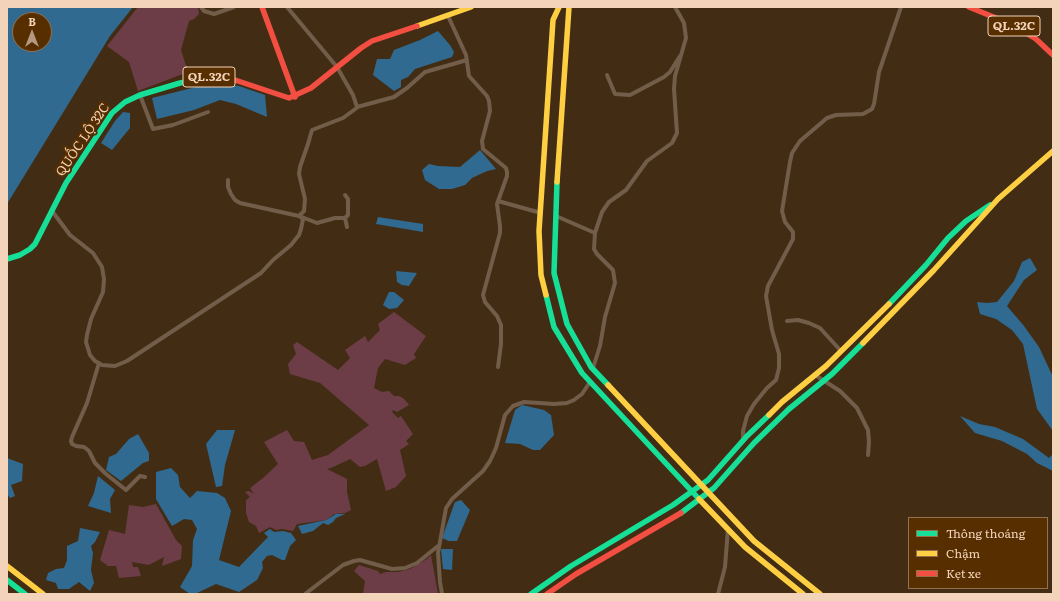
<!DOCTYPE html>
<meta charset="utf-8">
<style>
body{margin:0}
#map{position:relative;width:1060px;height:601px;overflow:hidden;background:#422d14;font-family:Literata,serif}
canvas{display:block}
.frame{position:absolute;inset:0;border:8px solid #f3d3b9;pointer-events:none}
.legend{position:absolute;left:908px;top:517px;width:140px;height:72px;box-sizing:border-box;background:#562e00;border:1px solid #95704a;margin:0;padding:5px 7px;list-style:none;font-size:12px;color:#f3d3b9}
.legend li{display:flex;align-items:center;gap:8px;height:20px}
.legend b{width:20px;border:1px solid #95704a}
.north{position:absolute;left:12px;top:12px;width:40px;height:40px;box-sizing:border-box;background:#562e00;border:1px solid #95704a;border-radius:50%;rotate:0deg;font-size:11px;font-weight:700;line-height:16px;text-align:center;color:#f3d3b9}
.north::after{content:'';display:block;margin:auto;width:14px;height:18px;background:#b5997f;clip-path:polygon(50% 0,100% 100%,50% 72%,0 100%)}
</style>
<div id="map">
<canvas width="1060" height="601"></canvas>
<div class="frame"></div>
<ul class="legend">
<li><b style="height:5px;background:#16e098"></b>Thông thoáng</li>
<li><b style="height:5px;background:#ffcf43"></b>Chậm</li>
<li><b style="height:5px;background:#f24e42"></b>Kẹt xe</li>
</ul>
<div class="north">B</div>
</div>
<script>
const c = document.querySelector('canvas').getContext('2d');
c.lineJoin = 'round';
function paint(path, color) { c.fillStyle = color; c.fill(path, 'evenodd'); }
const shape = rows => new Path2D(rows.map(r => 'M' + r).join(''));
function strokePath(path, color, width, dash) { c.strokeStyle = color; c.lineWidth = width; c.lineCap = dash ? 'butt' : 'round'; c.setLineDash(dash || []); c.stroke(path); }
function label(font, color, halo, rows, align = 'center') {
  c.font = font + ' Literata,serif'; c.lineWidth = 4; c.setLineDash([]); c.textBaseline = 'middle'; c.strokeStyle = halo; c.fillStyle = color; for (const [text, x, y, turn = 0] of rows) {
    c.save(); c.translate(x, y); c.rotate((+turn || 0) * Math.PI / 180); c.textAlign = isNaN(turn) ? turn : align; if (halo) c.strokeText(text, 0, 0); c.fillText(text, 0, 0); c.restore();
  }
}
paint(shape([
 [138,7,198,7,199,14,194,19,189,21,181,50,188,72,138,91,129,62,107,46],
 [394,312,426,336,414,354,416,358,405,365,385,359,378,368,374,388,382,392,389,391,394,396,399,396,403,398,409,405,397,412,393,410,392,412,398,418,401,416,413,434,406,441,409,444,400,450,406,476,396,487,386,491,377,459,365,466,360,467,350,459,333,467,327,469,347,479,347,492,351,510,345,513,334,514,326,520,297,524,293,531,282,529,276,530,270,527,259,533,256,526,249,522,246,513,246,500,250,497,245,492,249,491,254,494,250,488,263,478,278,464,264,442,287,430,294,441,304,442,312,460,328,455,369,425,320,383,290,374,288,364,296,354,293,345,297,342,338,370,350,358,345,350,365,336,368,342,380,330,378,324],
 [156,504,176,540,182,546,181,559,162,566,164,557,149,565,132,562,133,567,138,567,141,576,119,578,116,566,108,566,100,560,109,530,125,534,129,505,143,507],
 [431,555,438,594,363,594,365,581,354,571,359,565,378,571,380,574,386,572,398,572,410,569,427,559]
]), '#6c3d47');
paint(shape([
 [7,7,133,7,110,36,7,204],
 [20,20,44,20,44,44,20,44],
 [438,31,450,45,454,52,452,57,415,69,408,77,401,80,401,87,394,91,373,75,377,59,390,59,394,50,420,40],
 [212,83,239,86,265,95,267,117,236,104,220,100,194,110,157,119,152,98],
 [123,112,130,113,130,128,112,150,101,143,115,121],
 [480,150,496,169,487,171,472,178,465,185,452,189,439,189,425,180,422,170,429,164,438,166,460,167],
 [378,217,423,224,423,232,376,224],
 [1030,258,1037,270,1024,280,1007,306,1024,326,1039,347,1053,377,1053,431,1037,409,1023,344,1012,330,996,319,980,314,977,302,987,303,997,302,1014,281,1022,262],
 [396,271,417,273,409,286,402,285,397,282],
 [389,292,394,292,404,300,397,308,389,309,383,305],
 [522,405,544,410,551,415,554,435,540,450,533,450,520,444,505,443,515,410],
 [960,416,979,424,995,427,1023,439,1049,458,1053,454,1053,471,1037,463,1027,454,1002,441,975,433],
 [217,430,235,430,225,465,222,486,216,487,206,444],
 [138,434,149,453,149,461,143,463,121,481,106,470,109,457,116,454,129,439],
 [7,458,23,464,22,481,11,485,15,496,10,498,7,494],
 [171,468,178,475,180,487,190,498,197,491,217,493,225,498,231,511,219,560,239,567,268,537,264,533,270,529,274,532,283,531,291,533,296,540,290,546,285,560,282,560,272,555,267,556,262,562,263,568,257,580,239,592,216,584,195,594,190,594,180,587,192,566,193,540,197,529,192,520,184,519,172,526,156,499,156,472],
 [98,476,115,490,110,499,111,513,88,506,94,493],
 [461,500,470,510,457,541,449,541,442,538,455,502],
 [336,514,345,514,336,518,333,522,328,525,323,523,313,531,302,534,298,526,326,520],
 [80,528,100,532,95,542,91,546,93,553,91,570,94,583,90,591,79,582,69,589,58,589,56,583,46,580,48,573,56,569,64,568,67,560,67,546,78,541],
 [441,549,453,549,452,570,443,569]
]), '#306a90');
strokePath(shape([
 [201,7,204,11,214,14,234,7],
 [448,16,466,55,469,76,487,96,489,101,490,111,482,141,483,149,506,168,507,172,507,176,497,204,500,226,500,233,483,295,485,302,497,316,501,325,501,344,498,367],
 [607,75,615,94,630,95,664,77,670,72,680,56],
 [140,95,153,129,173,125,208,112],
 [357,107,394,97,407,88,425,72,467,60],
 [228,180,228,187,231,194,235,200,240,203,299,216,317,223,335,218,345,218,348,215,348,199,345,195],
 [498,201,541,213],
 [52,211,70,235,93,253,102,267,104,279,103,292,91,319,87,335,86,342,90,355,95,361,102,365,115,366,127,361,261,273,273,260,291,245,299,235,301,229,303,219,299,216,304,211,305,199,299,174,300,167,308,144,312,130,343,118,358,107,357,107,353,95,337,67,287,7],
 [556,216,595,233],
 [345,218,347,227],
 [787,321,798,320,809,323,820,328,841,351],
 [99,363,87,403,72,437,71,441,72,444,76,446,84,447,89,451,95,463,106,474,126,490,140,476,145,477],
 [593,368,600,346,605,317,615,283,613,270,597,254,594,249,595,233,602,212,609,202,626,190,647,161,672,143,677,133,674,89,675,76,686,38,684,23,675,7],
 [815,375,840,391,857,408,868,430,869,442,868,455],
 [743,440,743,431,747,416,754,404,767,388,776,380,779,368,779,354,772,330,766,296,768,286,793,239,793,232,785,222,782,211,790,162,792,153,800,141,827,118,836,115,863,114,872,109,874,104,879,72,901,7],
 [305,594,343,565,354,561,360,560,392,569,405,568,417,563,438,546],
 [442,594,440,582,438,553,446,508,452,499,483,471,490,461,496,448,505,415,513,406,524,402,554,404,567,403,574,400,582,394,590,382],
 [718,594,725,567,728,529]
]), '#725d4a', 4);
strokePath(shape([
 [557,182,554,273,567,324,591,367,608,385],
 [7,259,20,255,30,249,35,244,66,183,112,113,125,102,140,95,180,83,208,78],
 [546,295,554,327,582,373,699,499],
 [889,304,926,265,948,238,966,221,990,205],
 [681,513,714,488,754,443,789,409,832,374,863,343],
 [7,580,25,594],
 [531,594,571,566,673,505,708,480,747,436,769,415]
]), '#16e098', 5.5);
strokePath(shape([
 [417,26,471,7],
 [557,182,569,7],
 [546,295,541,275,539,231,553,20,559,7],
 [863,343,934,270,998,199,1053,151],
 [608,385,708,492],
 [769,415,782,402,826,366,889,304],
 [708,492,754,541,820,594],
 [699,499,745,547,803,594],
 [7,566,43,594]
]), '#ffcf43', 5.5);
strokePath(shape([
 [262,7,295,97],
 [969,7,1013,25,1036,39,1053,55],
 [208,78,213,77,232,79,289,98,311,88,361,48,372,41,417,26],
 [547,594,576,574,681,513]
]), '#f24e42', 5.5);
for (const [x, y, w] of [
 [1014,26,52],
 [209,77,52]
]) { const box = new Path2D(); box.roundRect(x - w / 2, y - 10, w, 20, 3); c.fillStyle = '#562e00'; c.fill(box); strokePath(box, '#f3d3b9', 1); }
label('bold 12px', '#f3d3b9', null, [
 ["QL.32C",1014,26],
 ["QL.32C",209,77]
]);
label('13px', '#f3d3b9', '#562e00', [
 ["QUỐC LỘ 32C",83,140,-56]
]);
</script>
